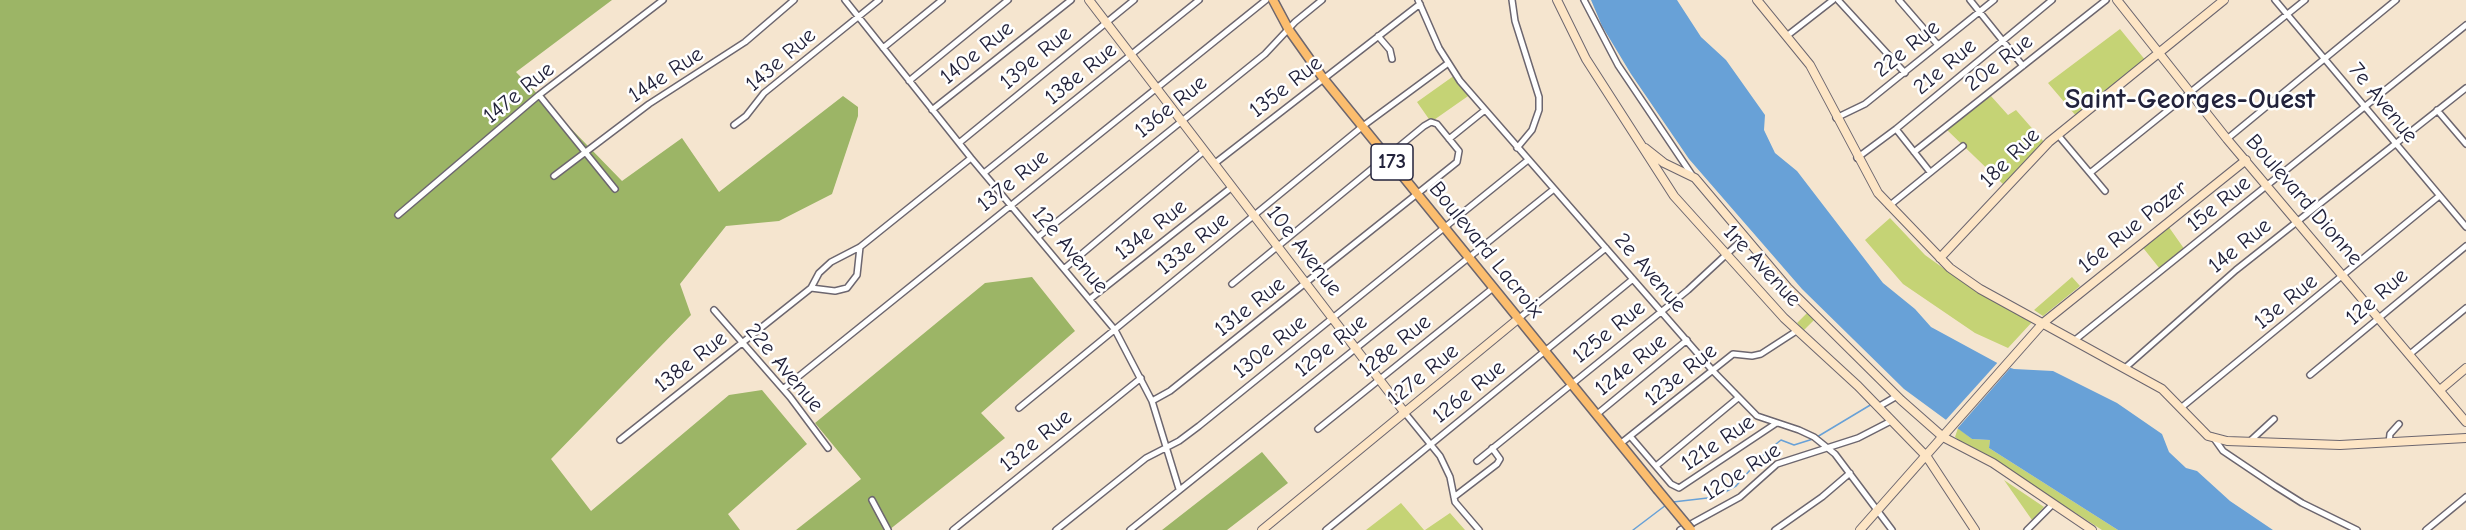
<!DOCTYPE html>
<style>
body{margin:0}
canvas{display:block;background:#f5e5cf}
</style>
<canvas width="2466" height="530"></canvas>
<script>
const c = document.querySelector('canvas').getContext('2d');
c.lineJoin = 'round';
function paint(path, color) { c.fillStyle = color; c.fill(path, 'evenodd'); }
const shape = rows => new Path2D(rows.map(r => 'M' + r).join(''));
function strokePath(path, color, width, dash) { c.strokeStyle = color; c.lineWidth = width; c.lineCap = dash ? 'butt' : 'round'; c.setLineDash(dash || []); c.stroke(path); }
function label(font, color, halo, rows, align = 'center') {
  c.font = font + ' "Comic Neue",sans-serif'; c.lineWidth = 5; c.setLineDash([]); c.textBaseline = 'middle'; c.strokeStyle = halo; c.fillStyle = color; for (const [text, x, y, turn = 0] of rows) {
    c.save(); c.translate(x, y); c.rotate((+turn || 0) * Math.PI / 180); c.textAlign = isNaN(turn) ? turn : align; if (halo) c.strokeText(text, 0, 0); c.fillText(text, 0, 0); c.restore();
  }
}
paint(shape([
 [2120,29,2146,61,2077,117,2048,83],
 [1455,75,1471,94,1431,122,1417,102],
 [1991,96,2008,115,2016,110,2044,142,2003,184,1946,129],
 [1890,218,1925,255,1978,293,2033,321,2008,348,1975,333,1903,284,1865,240],
 [2166,223,2185,250,2160,269,2140,244],
 [2072,277,2080,286,2043,316,2034,310],
 [1810,310,1817,317,1804,330,1797,323],
 [1958,428,1972,439,1990,440,1989,448,2118,530,2102,530,2006,468,1962,443,1955,437],
 [2004,480,2044,507,2032,520],
 [1401,503,1424,530,1366,530],
 [1450,513,1465,530,1425,530]
]), '#c5d375');
paint(shape([
 [0,0,612,0,516,72,622,181,682,138,719,192,843,96,858,107,858,116,832,194,779,221,726,226,680,284,691,315,551,459,591,511,729,395,762,390,807,444,728,514,740,530,0,530],
 [1032,277,1075,331,981,413,1005,438,889,530,796,530,861,479,815,423,985,283],
 [1262,452,1288,483,1227,530,1162,530]
]), '#9cb566');
paint(shape([
 [1591,0,1677,0,1701,37,1726,60,1765,115,1764,130,1775,153,1797,171,1883,283,1915,309,1931,327,2001,365,2014,369,2053,371,2117,403,2162,434,2169,452,2186,468,2197,471,2230,501,2273,530,2118,530,1989,448,1990,440,1972,439,1904,389,1802,289,1689,159,1631,74,1602,26]
]), '#68a1d7');
paint(shape([
 [1999,361,2012,366,1956,430,1944,422]
]), '#f5e5cf');
strokePath(shape([
 [1817,437,1872,404],
 [1673,502,1716,497,1736,486,1765,453,1781,440,1794,445,1813,439],
 [1633,530,1666,505]
]), '#68a1d7', 1.5);
const street = shape([
 [845,0,971,158,1115,330,1152,401,1179,489],
 [1418,0,1439,48,1460,81,1713,371,1757,416,1799,430,1814,437,1835,454,1892,530],
 [1512,0,1515,21,1539,97,1539,110,1532,130,1517,148],
 [1584,0,1618,65,1692,175],
 [1838,0,1905,73],
 [1899,0,1938,45],
 [1970,0,2023,66],
 [2275,0,2466,227],
 [1788,35,1833,0],
 [1378,36,1390,50,1392,59],
 [883,48,942,0],
 [909,81,1008,0],
 [539,95,615,189],
 [932,110,1071,0],
 [2437,110,2466,144],
 [1836,118,1865,104,1994,0],
 [734,125,746,116,764,93,879,0],
 [1896,129,1930,172],
 [2058,135,2105,191],
 [1449,139,1485,110],
 [2227,139,2396,0],
 [959,143,1134,0],
 [1914,152,2106,0],
 [1857,158,1896,129,2052,0],
 [1214,164,1420,4],
 [984,173,1199,0],
 [2090,173,2305,0],
 [554,176,649,104,745,42,794,0],
 [1889,206,1963,146],
 [398,215,539,95,663,0],
 [1038,237,1265,54,1295,22,1322,0],
 [1065,268,1204,151],
 [811,288,835,291,847,288,857,275,860,247],
 [1090,299,1232,187],
 [714,310,790,397,828,448],
 [1518,319,1606,248],
 [2075,340,2466,25],
 [2410,354,2466,308],
 [2125,368,2236,270,2466,88],
 [2310,375,2466,246],
 [783,389,1266,0],
 [1152,401,1170,391,1457,162,1459,151,1437,124,1431,122,1424,126,1232,284],
 [1878,407,1897,396],
 [2182,407,2438,197],
 [1019,408,1363,126,1447,64],
 [1405,413,1440,456,1450,477,1455,502,1479,530],
 [1596,415,1687,340],
 [1318,429,1493,288],
 [1630,436,1671,484,1679,488,1775,424],
 [2213,437,2223,451,2275,486,2302,503,2357,530],
 [620,440,811,288,819,273,831,262,860,247,971,158],
 [2249,442,2274,419],
 [2389,443,2390,434,2399,424],
 [1620,444,1733,354,1752,356,1761,354,1798,330],
 [1477,461,1688,290,1743,239],
 [1656,466,1738,398],
 [1454,497,1497,464,1500,459,1492,448],
 [872,500,888,530],
 [953,530,1141,378],
 [1056,530,1146,458,1179,441,1199,426,1528,160],
 [1130,530,1554,189],
 [1326,530,1633,279],
 [1680,530,1740,497,1777,464,1858,438,1891,421],
 [1775,530,1822,497,1850,473],
 [2027,530,2052,505],
 [2426,530,2466,497]
]);
const secondary = shape([
 [1089,0,1405,413],
 [1557,0,1586,59,1674,196,1784,318,1858,386,1927,457,1975,530],
 [1757,0,1810,65,1878,193,1950,268,1980,289,2162,389,2208,436,2227,441,2340,445,2466,438],
 [2117,0,2227,139,2466,422],
 [1645,148,1664,163,1695,178,1788,288,1901,400,1943,437,1993,463,2092,530],
 [1940,258,2049,142,2224,0],
 [2440,390,2466,368],
 [1262,530,1518,319],
 [1860,530,2043,323,2246,160]
]);
const primary = shape([
 [1273,0,1289,30,1323,78,1657,489]
]);
strokePath(street, '#6c666f', 8);
strokePath(secondary, '#6c666f', 10);
strokePath(primary, '#6c666f', 11);
strokePath(street, '#fff', 5);
strokePath(secondary, '#fde5c5', 8);
strokePath(primary, '#fbbd6e', 8);
const primaryBridge = shape([
 [1657,489,1691,530]
]);
strokePath(primaryBridge, '#6c666f', 11, []);
strokePath(primaryBridge, '#fbbd6e', 8);
for (const [x, y, w] of [
 [1392,162,42]
]) { const box = new Path2D(); box.roundRect(x - w / 2, y - 18, w, 36, 4.5); c.fillStyle = '#fff'; c.fill(box); strokePath(box, '#22223b', 1.5); }
label('bold 21px', '#22223b', null, [
 ["173",1392,162]
]);
label('22px', '#22223b', '#fff', [
 ["22e Rue",1907,49,-39],
 ["140e Rue",977,53,-39],
 ["139e Rue",1036,58,-40],
 ["143e Rue",781,60,-41],
 ["20e Rue",1999,63,-38],
 ["21e Rue",1945,67,-40],
 ["138e Rue",1081,74,-39],
 ["144e Rue",666,75,-33],
 ["135e Rue",1286,87,-38],
 ["147e Rue",519,93,-39],
 ["7e Avenue",2383,103,51],
 ["136e Rue",1171,107,-39],
 ["18e Rue",2010,158,-45],
 ["137e Rue",1013,181,-39],
 ["Boulevard Dionne",2304,200,49],
 ["15e Rue",2219,204,-39],
 ["16e Rue Pozer",2133,227,-39],
 ["134e Rue",1151,230,-38],
 ["133e Rue",1193,244,-39],
 ["14e Rue",2240,246,-39],
 ["12e Avenue",1070,250,50],
 ["Boulevard Lacroix",1486,250,51],
 ["10e Avenue",1304,251,52],
 ["1re Avenue",1762,266,47],
 ["2e Avenue",1650,273,49],
 ["12e Rue",2377,297,-41],
 ["13e Rue",2286,302,-39],
 ["131e Rue",1250,307,-38],
 ["125e Rue",1609,332,-39],
 ["129e Rue",1331,346,-39],
 ["128e Rue",1395,346,-39],
 ["130e Rue",1270,347,-39],
 ["138e Rue",691,362,-38],
 ["124e Rue",1631,365,-39],
 ["22e Avenue",784,368,50],
 ["127e Rue",1423,375,-39],
 ["123e Rue",1681,375,-39],
 ["126e Rue",1469,392,-39],
 ["132e Rue",1036,441,-39],
 ["121e Rue",1718,443,-34],
 ["120e Rue",1742,472,-33]
]);
label('bold 28px', '#22223b', '#fff', [
 ["Saint-Georges-Ouest",2190,100]
]);
</script>
